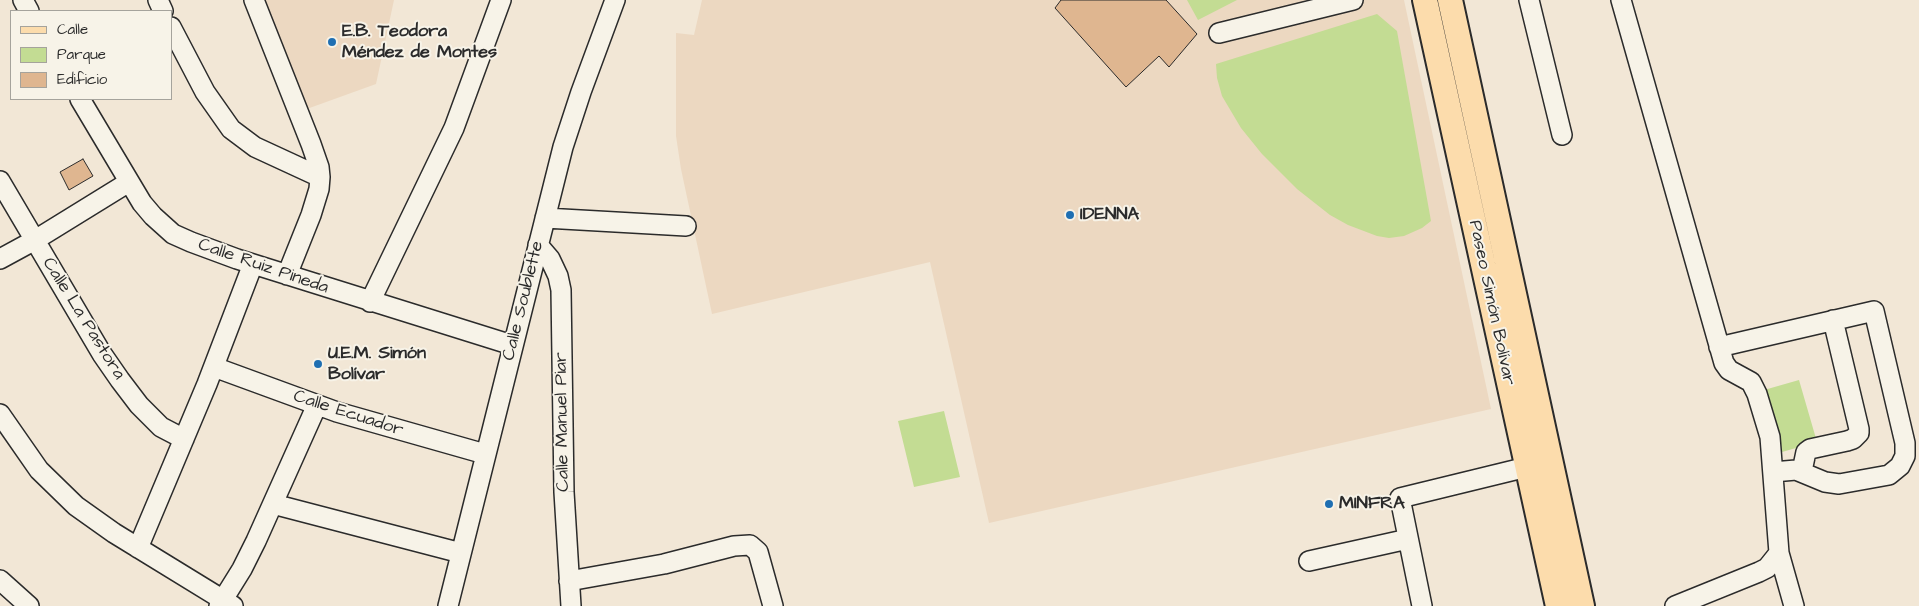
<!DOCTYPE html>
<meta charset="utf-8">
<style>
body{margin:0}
#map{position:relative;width:1919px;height:606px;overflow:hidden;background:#f2e7d6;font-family:"Architects Daughter",sans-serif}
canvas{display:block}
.legend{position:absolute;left:10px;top:10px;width:162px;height:90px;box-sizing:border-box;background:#f7f3e8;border:1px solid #a5a39c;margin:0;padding:6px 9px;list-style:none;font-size:15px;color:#2b2b2b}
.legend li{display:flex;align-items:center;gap:10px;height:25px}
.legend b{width:25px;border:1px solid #a5a39c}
</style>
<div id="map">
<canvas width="1919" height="606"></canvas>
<ul class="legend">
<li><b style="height:6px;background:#fcdcac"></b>Calle</li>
<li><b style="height:14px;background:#c3dc93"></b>Parque</li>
<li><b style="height:14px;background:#dfb690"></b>Edificio</li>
</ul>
</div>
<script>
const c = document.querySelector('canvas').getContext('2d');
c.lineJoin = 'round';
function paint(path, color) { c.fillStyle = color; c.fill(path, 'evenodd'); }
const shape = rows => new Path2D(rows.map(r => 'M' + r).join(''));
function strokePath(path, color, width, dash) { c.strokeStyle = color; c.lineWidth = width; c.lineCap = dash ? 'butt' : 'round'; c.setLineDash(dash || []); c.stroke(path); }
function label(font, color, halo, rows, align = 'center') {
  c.font = font + ' "Architects Daughter",sans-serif'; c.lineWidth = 4; c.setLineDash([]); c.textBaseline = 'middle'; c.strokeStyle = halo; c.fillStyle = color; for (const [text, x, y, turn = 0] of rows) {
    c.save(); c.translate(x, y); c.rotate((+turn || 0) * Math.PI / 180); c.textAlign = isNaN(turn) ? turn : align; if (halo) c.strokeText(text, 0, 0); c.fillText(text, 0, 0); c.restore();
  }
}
paint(shape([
 [263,0,394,0,376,84,304,110],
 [702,0,1404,0,1491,409,989,523,930,262,712,314,681,169,676,136,676,33,694,35]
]), '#ecd8c1');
paint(shape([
 [1187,0,1237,0,1198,20],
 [1377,14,1397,31,1431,221,1422,228,1404,236,1389,238,1377,236,1348,225,1330,215,1297,189,1262,154,1241,128,1222,96,1217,78,1216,64],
 [1799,380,1817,442,1782,452,1764,390],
 [944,411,960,477,914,487,898,421]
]), '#c3dc93');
const building = shape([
 [1061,0,1166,0,1197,34,1169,67,1159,56,1126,87,1055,8,1061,0],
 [83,159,93,176,69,190,60,172,83,159]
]);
paint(building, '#dfb690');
strokePath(building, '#2b2b2b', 1);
const minor = shape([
 [23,0,29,11],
 [158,0,163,11],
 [254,0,311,144,319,167,320,177,319,189,311,215,287,275],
 [1529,0,1562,135],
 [1621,0,1724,363,1729,370,1751,382,1757,394,1770,437,1779,553,1794,606],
 [171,27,205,92,231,129,255,147,320,177],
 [1219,33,1353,0],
 [80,99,142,203,153,216,173,234,191,242,237,259,512,345],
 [0,181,102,354,120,380,139,405,161,427,184,439],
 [545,218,686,226],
 [538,245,550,259,558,276,561,290,564,492,571,606],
 [0,259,35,240,129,182],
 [370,302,454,128,501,0],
 [1719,347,1874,311,1905,443,1905,456,1900,466,1889,475,1839,484,1825,482,1796,470,1773,472],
 [214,367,337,412,485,454],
 [0,414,39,470,76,506,114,533,233,606],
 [1802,471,1806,452,1810,449,1847,441,1853,439,1859,433,1859,429,1833,320],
 [273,504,461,553],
 [138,548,207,384,253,264],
 [1309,561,1408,539],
 [0,580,29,606],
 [569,581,664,564,734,546,750,545,758,552,773,606],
 [219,606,242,569,256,541,317,405],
 [448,606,563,147,581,92,615,0],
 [1422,606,1400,498,1527,467],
 [1675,606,1759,572,1767,568,1779,553]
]);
const major = shape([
 [1425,0,1558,606],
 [1450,0,1582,606]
]);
strokePath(minor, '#2b2b2b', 22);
strokePath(major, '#2b2b2b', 28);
strokePath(minor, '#f7f3e8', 19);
strokePath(major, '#fcdcac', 24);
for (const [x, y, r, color] of [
 [332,42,5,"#1f6fb2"],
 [1070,215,5,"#1f6fb2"],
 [318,364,5,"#1f6fb2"],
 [1329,504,5,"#1f6fb2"]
]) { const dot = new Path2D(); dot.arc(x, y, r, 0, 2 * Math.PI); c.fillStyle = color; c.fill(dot); strokePath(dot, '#f7f3e8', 2); }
label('bold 18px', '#2b2b2b', '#f7f3e8', [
 ["E.B. Teodora",342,32],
 ["Méndez de Montes",342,53],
 ["IDENNA",1080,215],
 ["U.E.M. Simón",328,354],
 ["Bolívar",328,375],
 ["MINFRA",1339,504]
], 'left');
label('18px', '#2b2b2b', '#f7f3e8', [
 ["Calle Ruiz Pineda",263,267,19],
 ["Calle Soublette",524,301,-76],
 ["Paseo Simón Bolívar",1491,303,78],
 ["Calle La Pastora",83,319,58],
 ["Calle Ecuador",348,414,18],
 ["Calle Manuel Piar",563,422,-91]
]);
</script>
